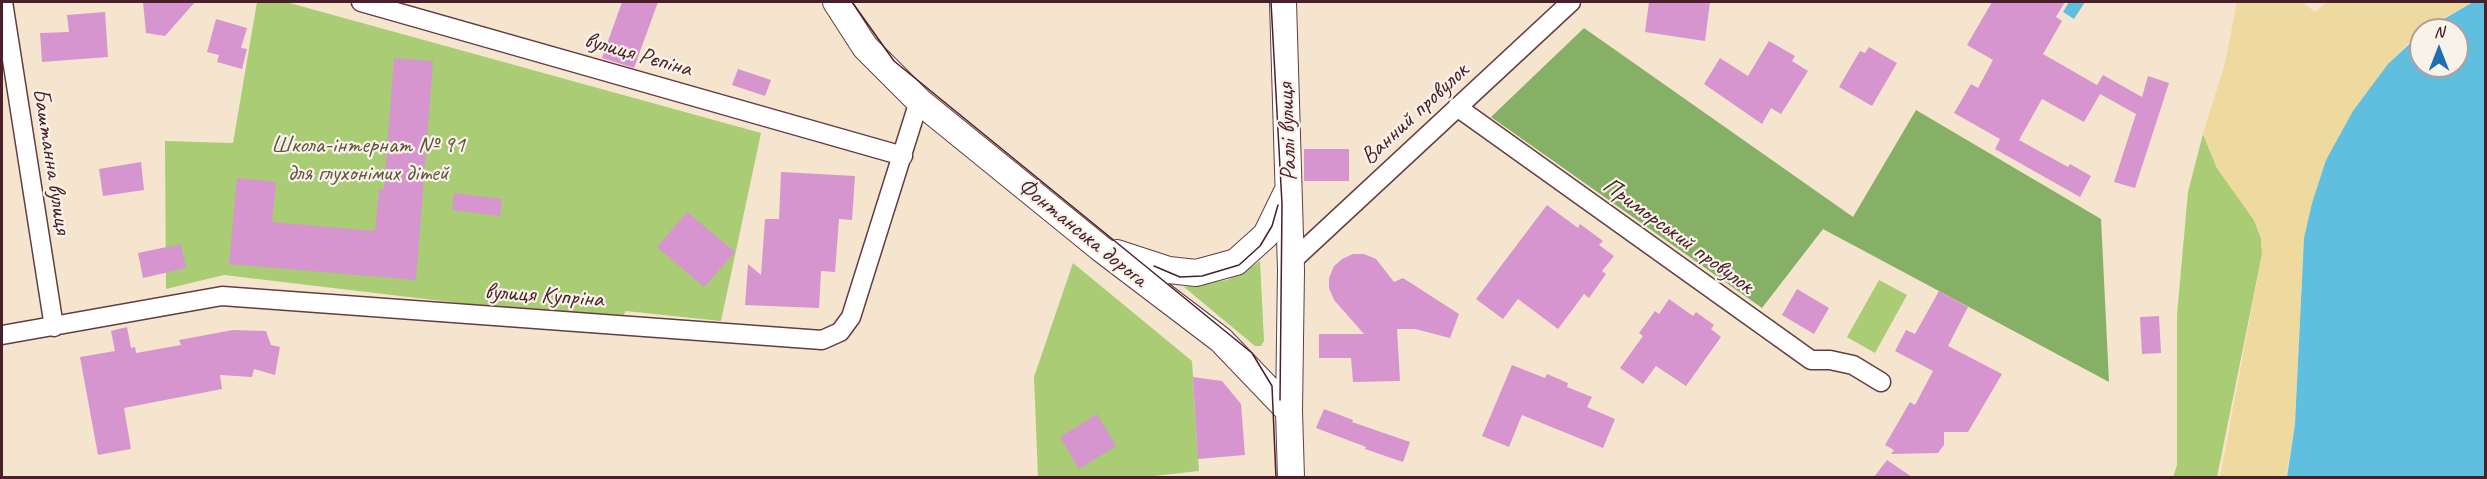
<!DOCTYPE html>
<meta charset="utf-8">
<style>
body{margin:0}
#map{position:relative;width:2487px;height:479px;overflow:hidden;background:#f5e5cf;font-family:Caveat,sans-serif}
canvas{display:block}
.frame{position:absolute;inset:0;border:3px solid #4a1f2b;pointer-events:none}
.north{position:absolute;left:2409px;top:18px;width:60px;height:60px;box-sizing:border-box;background:#f7f3e8;border:2px solid #b29e9c;border-radius:50%;rotate:0deg;font-size:16px;font-weight:700;line-height:24px;text-align:center;color:#4a1f2b}
.north::after{content:'';display:block;margin:auto;width:21px;height:27px;background:#1f6fb2;clip-path:polygon(50% 0,100% 100%,50% 72%,0 100%)}
</style>
<div id="map">
<canvas width="2487" height="479"></canvas>
<div class="frame"></div>
<div class="north">N</div>
</div>
<script>
const c = document.querySelector('canvas').getContext('2d');
c.lineJoin = 'round';
function paint(path, color) { c.fillStyle = color; c.fill(path, 'evenodd'); }
const shape = rows => new Path2D(rows.map(r => 'M' + r).join(''));
function strokePath(path, color, width, dash) { c.strokeStyle = color; c.lineWidth = width; c.lineCap = dash ? 'butt' : 'round'; c.setLineDash(dash || []); c.stroke(path); }
function label(font, color, halo, rows, align = 'center') {
  c.font = font + ' Caveat,sans-serif'; c.lineWidth = 4.5; c.setLineDash([]); c.textBaseline = 'middle'; c.strokeStyle = halo; c.fillStyle = color; for (const [text, x, y, turn = 0] of rows) {
    c.save(); c.translate(x, y); c.rotate((+turn || 0) * Math.PI / 180); c.textAlign = isNaN(turn) ? turn : align; if (halo) c.strokeText(text, 0, 0); c.fillText(text, 0, 0); c.restore();
  }
}
paint(shape([
 [257,2,286,2,761,133,721,321,626,311,619,322,224,275,166,289,165,141,233,143],
 [2203,134,2217,168,2254,220,2261,238,2262,254,2217,477,2173,478,2177,465,2177,315,2188,192],
 [1260,261,1264,341,1261,346,1255,346,1184,287,1227,280,1243,273],
 [1073,263,1192,361,1199,471,1136,478,1038,477,1034,377],
 [1879,280,1907,295,1875,353,1847,337]
]), '#a9cc74');
paint(shape([
 [1584,28,1853,217,1916,110,2101,219,2109,382,1823,229,1762,308,1491,117]
]), '#86b066');
paint(shape([
 [2237,2,2302,2,2315,12,2327,2,2473,2,2421,30,2388,64,2326,160,2312,203,2304,238,2295,424,2286,477,2220,477,2262,254,2261,238,2254,220,2217,168,2203,134,2225,63]
]), '#eeda9e');
paint(shape([
 [2069,2,2085,2,2074,19,2063,12],
 [2473,2,2486,2,2485,477,2287,477,2295,424,2304,238,2312,203,2326,160,2353,111,2388,64,2421,33,2421,66,2457,66,2457,30,2425,30]
]), '#60bfdf');
paint(shape([
 [143,2,195,2,165,36,146,33],
 [622,2,658,2,634,68,602,58],
 [1649,2,1710,2,1705,41,1645,32],
 [1992,2,2065,2,2056,17,2062,21,2043,54,2097,85,2103,75,2142,97,2148,76,2169,83,2135,188,2114,182,2136,114,2100,94,2084,122,2042,99,2019,140,2068,167,2070,164,2091,176,2080,197,1995,149,2000,139,1954,113,1971,84,1978,88,1993,60,1967,45],
 [105,12,108,57,42,62,40,33,69,32,67,15],
 [216,19,247,28,241,48,247,49,242,69,217,62,219,55,207,52],
 [1769,41,1795,56,1792,61,1808,71,1781,114,1771,108,1762,124,1704,84,1720,58,1748,76],
 [1869,47,1897,63,1872,106,1839,87,1860,51,1865,53],
 [394,58,433,61,416,280,229,264,237,178,276,182,272,222,375,231,379,189,384,189],
 [738,69,771,80,765,96,732,85],
 [1304,149,1349,149,1349,181,1304,181],
 [141,162,144,190,103,196,99,169],
 [781,172,855,176,852,220,839,219,835,272,821,271,819,308,745,305,748,264,761,275,765,219,779,219],
 [454,193,502,199,500,216,452,210],
 [1547,205,1578,228,1580,224,1603,241,1599,245,1614,256,1602,271,1606,274,1589,298,1584,294,1558,329,1518,299,1503,319,1476,299],
 [687,212,735,252,704,287,657,247],
 [181,244,186,268,143,278,138,253],
 [1353,254,1364,254,1376,259,1394,282,1403,278,1459,314,1450,338,1415,329,1397,329,1400,381,1353,382,1351,358,1319,358,1319,334,1364,334,1334,300,1329,288,1329,278,1334,266,1342,259],
 [1797,289,1829,308,1814,334,1782,315],
 [1939,291,1968,307,1948,346,2002,374,1968,432,1944,432,1944,445,1938,453,1891,454,1894,450,1885,445,1910,402,1915,405,1933,371,1895,351,1906,330,1915,334],
 [1669,299,1693,316,1696,312,1714,325,1711,329,1721,337,1686,386,1656,366,1643,384,1620,368,1643,336,1639,333,1655,311,1659,314],
 [2159,316,2161,353,2142,354,2140,317],
 [127,327,131,348,135,347,136,353,181,345,179,340,233,330,266,331,271,345,280,347,275,375,254,369,252,377,220,375,222,389,124,408,131,449,98,455,80,357,115,351,111,331],
 [1512,365,1545,378,1547,374,1568,383,1567,387,1592,397,1587,407,1615,419,1603,448,1522,415,1509,447,1482,436],
 [1193,377,1222,381,1241,404,1245,455,1198,459],
 [1324,409,1353,420,1352,422,1410,442,1403,462,1365,449,1366,447,1316,428],
 [1097,414,1116,446,1079,469,1060,437],
 [1887,460,1912,477,1874,477]
]), '#d795cf');
const street = shape([
 [3,2,54,327],
 [361,2,903,156],
 [1457,107,1811,360,1830,360,1853,365,1881,382],
 [1291,262,1571,2],
 [2,335,222,296,822,340,840,332,851,317,919,101]
]);
const secondary = shape([
 [836,2,865,47,919,101,1100,248,1221,340,1289,411],
 [1283,2,1291,270,1289,411,1291,478],
 [1117,253,1169,270,1196,273,1236,262,1266,235,1286,194]
]);
strokePath(street, '#643d44', 21);
strokePath(secondary, '#643d44', 28);
strokePath(street, '#fff', 18);
strokePath(secondary, '#fff', 26);
strokePath(shape([
 [852,2,894,61,1252,353,1272,386,1276,478],
 [1271,2,1282,204,1280,400],
 [1154,266,1180,277,1202,276,1239,265,1260,246,1272,226,1278,205]
]), '#4a1f2b', 1.5);
label('24px', '#4a1f2b', '#f7f3e8', [
 ["вулиця Рєпіна",638,55,16],
 ["Ванний провулок",1415,114,-43],
 ["Раллі вулиця",1288,132,-92],
 ["Баштанна вулиця",51,161,81],
 ["Фонтанська дорога",1082,233,39],
 ["Приморський провулок",1678,236,36],
 ["вулиця Купріна",544,296,4]
]);
label('24px', '#665341', '#f7f3e8', [
 ["Школа-інтернат № 91",368,146],
 ["для глухонімих дітей",368,174]
]);
</script>
